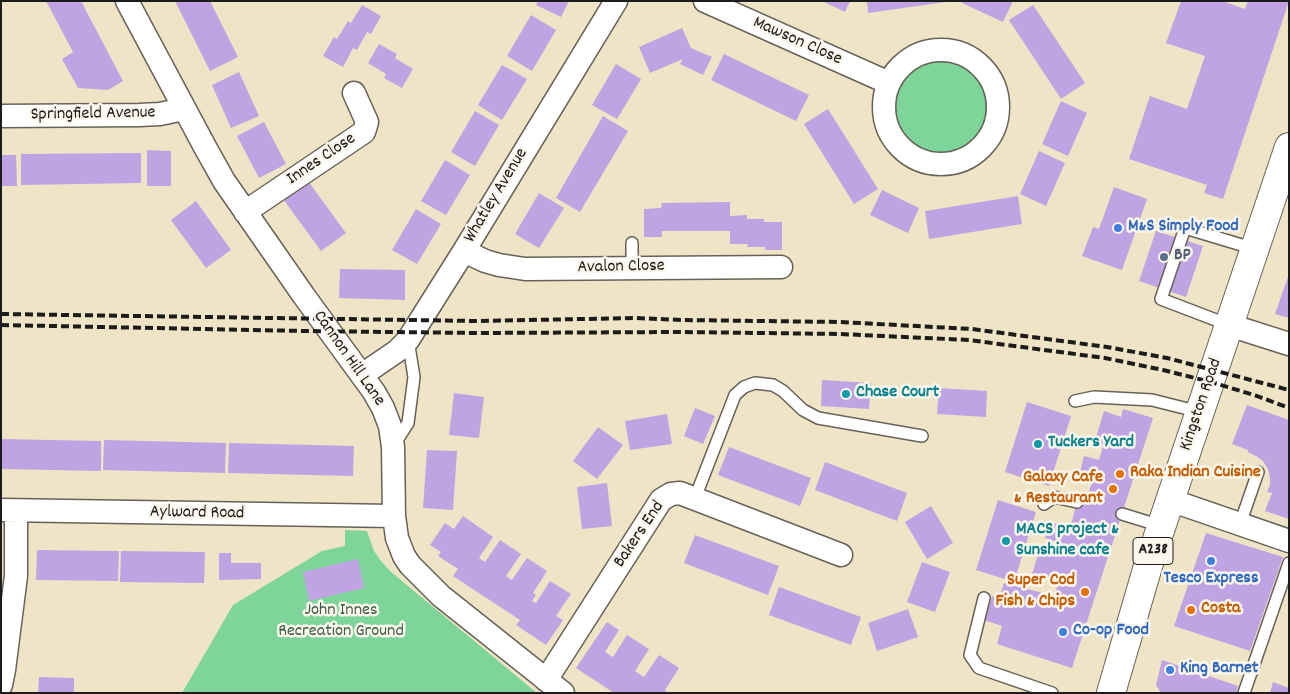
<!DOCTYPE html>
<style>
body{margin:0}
#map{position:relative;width:1290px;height:694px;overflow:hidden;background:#f0e4c6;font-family:Dekko,sans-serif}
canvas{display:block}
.frame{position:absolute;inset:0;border:2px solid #1c1c1c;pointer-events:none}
</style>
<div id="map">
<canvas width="1290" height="694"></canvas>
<div class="frame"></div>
</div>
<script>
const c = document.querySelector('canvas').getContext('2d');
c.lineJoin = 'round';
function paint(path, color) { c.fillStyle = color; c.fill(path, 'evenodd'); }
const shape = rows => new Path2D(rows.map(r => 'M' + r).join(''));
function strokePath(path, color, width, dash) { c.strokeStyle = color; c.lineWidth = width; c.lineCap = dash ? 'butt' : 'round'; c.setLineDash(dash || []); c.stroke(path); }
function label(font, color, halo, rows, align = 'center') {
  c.font = font + ' Dekko,sans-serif'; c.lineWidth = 5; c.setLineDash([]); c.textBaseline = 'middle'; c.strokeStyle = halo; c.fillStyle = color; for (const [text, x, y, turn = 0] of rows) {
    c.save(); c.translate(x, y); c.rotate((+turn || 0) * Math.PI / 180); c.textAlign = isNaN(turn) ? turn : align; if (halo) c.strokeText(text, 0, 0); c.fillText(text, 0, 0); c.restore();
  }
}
paint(shape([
 '895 107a46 46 0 1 1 92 0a46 46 0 1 1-92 0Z',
 [345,530,367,531,374,551,381,561,391,572,537,693,182,693,233,605,322,551,345,546]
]), '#7ed59a');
paint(shape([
 [46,1,81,1,123,81,108,90,78,88,62,59,73,52],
 [175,1,210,1,238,57,210,71],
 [538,1,569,1,561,17,536,5],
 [822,1,850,1,845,12],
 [867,1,946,1,946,2,868,13],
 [963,1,1013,1,1003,22,962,3],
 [1181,1,1222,1,1245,9,1248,1,1289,1,1223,199,1204,193,1207,185,1129,159,1150,96,1187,109,1205,56,1166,43],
 [362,5,381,16,371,34,367,32,357,50,353,48,343,67,323,56,334,37,337,39,348,21,351,23],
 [1033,5,1085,83,1061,99,1009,20],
 [531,15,556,30,532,71,507,56],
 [682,28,691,48,712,57,703,75,680,64,683,59,650,73,639,47],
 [379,44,397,54,395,58,413,69,402,88,384,78,386,74,368,63],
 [724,54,809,95,796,121,711,80],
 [616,64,641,79,617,119,592,105],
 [502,65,527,79,502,120,478,105],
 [239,72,259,116,231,128,212,85],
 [1061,101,1087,113,1068,156,1042,144],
 [828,109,878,189,854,204,804,124],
 [475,111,499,125,475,166,451,152],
 [603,116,628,131,580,212,556,198],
 [264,122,286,164,259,178,237,136],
 [147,150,171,151,171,186,147,186],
 [1039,151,1065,163,1046,206,1020,194],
 [141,153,141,183,21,185,21,154],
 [1,155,16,155,17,186,1,186],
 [445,160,470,175,446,215,421,201],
 [308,181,346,233,321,251,283,199],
 [1114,187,1147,199,1122,270,1082,256,1093,227,1099,229],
 [882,190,919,208,908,233,870,215],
 [539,193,564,208,539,248,515,234],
 [1018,196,1022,224,929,239,925,211],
 [196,201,231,250,206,268,171,220],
 [730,202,730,216,747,215,747,219,764,219,764,222,782,222,782,250,765,250,765,247,747,247,748,244,730,244,730,231,662,231,662,237,644,237,644,209,661,208,662,203],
 [416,209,441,224,417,264,392,250],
 [1156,231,1203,246,1186,297,1139,281],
 [340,269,405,270,405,300,339,298],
 [1289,274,1289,318,1275,314],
 [822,380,871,383,869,409,821,406],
 [939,388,987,391,986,417,937,414],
 [454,393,484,397,479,438,449,435],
 [1027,402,1071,416,1049,486,1005,472],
 [1247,405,1289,420,1289,519,1265,511,1272,493,1267,492,1270,485,1270,478,1268,469,1263,461,1256,456,1248,452,1248,450,1232,444],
 [695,408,715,416,703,444,684,436],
 [1123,409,1153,418,1072,668,997,644,1002,626,984,620,992,596,999,598,1004,583,1054,596,1059,582,1032,574,1041,545,1067,553,1069,546,1045,538,1050,522,1070,528,1079,495,1087,496,1094,478,1080,472,1084,456,1099,460,1103,446,1094,444,1104,411,1121,417],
 [667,414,672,444,630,450,625,421],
 [598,427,623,445,597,479,573,461],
 [1,439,101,441,101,471,1,469],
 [104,440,226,443,225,473,103,470],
 [229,443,354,446,353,476,228,473],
 [729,447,811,478,800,506,718,475],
 [427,450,457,451,453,510,423,508],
 [825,462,907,493,897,521,815,490],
 [607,483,612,526,582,529,577,487],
 [998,500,1036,512,1014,582,976,570],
 [931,506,953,543,927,559,905,522],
 [463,516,493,537,479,558,485,562,500,540,521,554,506,576,512,580,527,558,547,571,533,593,536,595,532,601,536,603,550,581,571,594,556,616,563,620,546,645,516,625,520,620,453,576,458,569,438,556,441,552,430,545,445,523,454,529],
 [1206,533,1283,557,1250,651,1174,626],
 [695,535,779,566,768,595,684,563],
 [37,550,119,551,118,581,36,580],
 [121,551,205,552,204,583,120,582],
 [219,553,231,553,231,563,261,563,261,579,219,580],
 [358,559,364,588,309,601,303,572],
 [922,562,950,572,935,612,907,602],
 [779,587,861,617,851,645,769,615],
 [908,609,918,637,877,651,868,623],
 [607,622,619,630,605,652,613,657,627,635,649,649,635,671,644,677,659,655,679,668,665,690,668,693,614,693,576,668],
 [1162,660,1238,686,1236,693,1161,693,1156,685],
 [39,677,74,678,74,693,38,693],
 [1273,682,1289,688,1289,693,1270,693]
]), '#c0a3e3');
const service = shape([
 [632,243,632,268],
 [1229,325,1161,299,1185,228,1255,249],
 [1075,401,1094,397,1152,400,1200,412],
 [394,445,408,423,414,377,408,340],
 [695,498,735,395,744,387,755,383,773,385,783,391,803,410,818,418,922,436],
 [1044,504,1054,497,1077,502],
 [1122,514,1161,526],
 [1240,524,1258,472],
 [984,598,970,655,979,668,1052,693],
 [1244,693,1289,563]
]);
const minor = shape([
 [127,1,205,147,224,181,304,296,374,392,383,408,390,426,393,447,394,516,397,538,404,556,410,565,441,596,563,693],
 [705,1,889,83],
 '884 107a57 57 0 1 1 114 0a57 57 0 1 1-114 0Z',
 [1,116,139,115,160,114,184,109],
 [245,212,364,132,367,122,354,93],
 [464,251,485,261,499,265,525,269,781,267],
 [1229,325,1289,344],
 [362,375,397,351,408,340,464,251,616,1],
 [1170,500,1289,541],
 [1,510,394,516],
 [546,680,661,500,671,494,680,493,841,555],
 [1,685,4,670,16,576,16,511]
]);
const primary = shape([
 [1111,693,1148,566,1289,147]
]);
strokePath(service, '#666258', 14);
strokePath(minor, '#666258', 25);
strokePath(primary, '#666258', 30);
strokePath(service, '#fff', 11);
strokePath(minor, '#fff', 22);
strokePath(primary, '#fff', 28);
strokePath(shape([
 [1,314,477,321,636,318,682,320,840,322,972,329,1107,347,1167,358,1289,390],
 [1,325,304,331,476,333,682,332,840,334,969,340,1105,358,1163,370,1211,382,1257,396,1289,408]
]), '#1c1c1c', 4, [8, 4]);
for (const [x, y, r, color] of [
 [1118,228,5,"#3f7fe0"],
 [1164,257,5,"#5c6f8a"],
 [846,394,5,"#0f9aa8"],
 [1038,444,5,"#0f9aa8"],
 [1120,474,5,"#e8710a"],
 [1113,489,5,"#e8710a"],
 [1006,541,5,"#0f9aa8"],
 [1211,561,5,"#3f7fe0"],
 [1085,592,5,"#e8710a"],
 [1191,610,5,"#e8710a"],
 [1063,632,5,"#3f7fe0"],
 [1170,670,5,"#3f7fe0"]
]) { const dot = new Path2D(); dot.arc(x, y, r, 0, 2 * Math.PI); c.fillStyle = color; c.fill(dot); strokePath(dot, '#fbf7ec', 2); }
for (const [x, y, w] of [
 [1153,551,40]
]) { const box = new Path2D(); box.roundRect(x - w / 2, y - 13.5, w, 27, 4); c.fillStyle = '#fbf7ec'; c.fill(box); strokePath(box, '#1c1c1c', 1); }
label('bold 16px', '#1c1c1c', null, [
 ["A238",1153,551]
]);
label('18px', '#1c1c1c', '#fbf7ec', [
 ["Mawson Close",797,42,24],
 ["Springfield Avenue",93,115,-1],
 ["Innes Close",322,160,-34],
 ["Whatley Avenue",497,196,-59],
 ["Avalon Close",621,268,-1],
 ["Cannon Hill Lane",348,359,55],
 ["Kingston Road",1202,405,-71],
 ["Aylward Road",197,514,1],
 ["Bakers End",640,535,-56]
]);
label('bold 18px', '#366cbe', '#fbf7ec', [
 ["M&S Simply Food",1128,228],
 ["Tesco Express",1211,580,"center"],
 ["Co-op Food",1073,632],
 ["King Barnet",1180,670]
], 'left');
label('bold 18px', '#4e5e75', '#fbf7ec', [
 ["BP",1174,257]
], 'left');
label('bold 18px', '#0d838f', '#fbf7ec', [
 ["Chase Court",856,394],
 ["Tuckers Yard",1048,444],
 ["MACS project &",1016,531],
 ["Sunshine cafe",1016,552]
], 'left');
label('bold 18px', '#c56008', '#fbf7ec', [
 ["Raka Indian Cuisine",1130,474],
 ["Galaxy Cafe",1103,479,"right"],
 ["& Restaurant",1103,500,"right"],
 ["Super Cod",1075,582,"right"],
 ["Fish & Chips",1075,603,"right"],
 ["Costa",1201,610]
], 'left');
label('18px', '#3e5d48', '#fbf7ec', [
 ["John Innes",341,612],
 ["Recreation Ground",341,633]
]);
</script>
